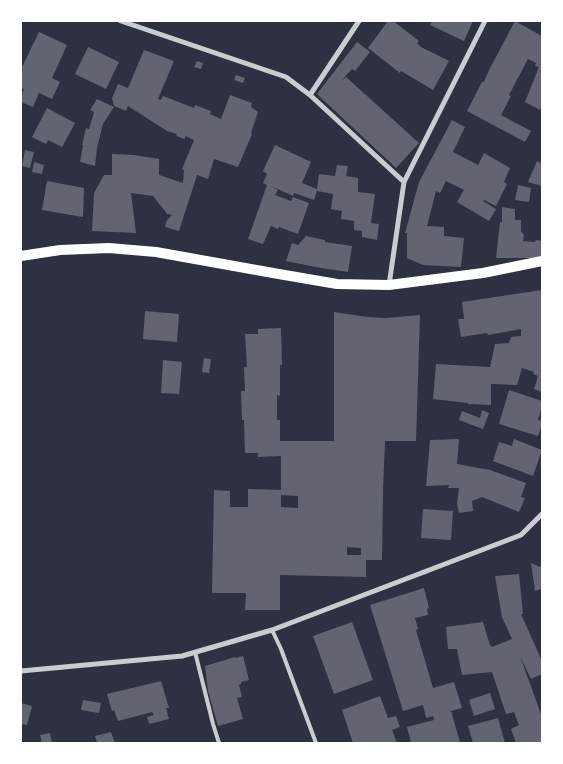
<!DOCTYPE html>
<style>
body{margin:0}
#map{position:relative;width:563px;height:764px;overflow:hidden;background:#2d3142;font-family:"Noto Sans",sans-serif}
canvas{display:block}
.frame{position:absolute;inset:0;border:22px solid #fff;pointer-events:none}
</style>
<div id="map">
<canvas width="563" height="764"></canvas>
<div class="frame"></div>
</div>
<script>
const c = document.querySelector('canvas').getContext('2d');
c.lineJoin = 'round';
function paint(path, color) { c.fillStyle = color; c.fill(path, 'evenodd'); }
const shape = rows => new Path2D(rows.map(r => 'M' + r).join(''));
function strokePath(path, color, width, dash) { c.strokeStyle = color; c.lineWidth = width; c.lineCap = dash ? 'butt' : 'round'; c.setLineDash(dash || []); c.stroke(path); }
paint(shape([
 [388,21,393,21,419,41,417,43,421,47,449,61,433,90,401,71,400,73,368,48],
 [432,21,473,21,464,41,430,25],
 [515,21,540,35,542,32,542,106,540,110,525,102,539,67,535,66,536,63,528,59,509,95,511,96,501,115,531,131,525,142,467,111,482,82,484,82,489,70],
 [39,32,67,45,52,78,60,82,52,99,39,93,33,107,21,102,21,96,24,89,21,88,21,73,23,70,21,69],
 [357,42,370,52,355,71,352,69,341,81,346,77,419,143,396,168,317,94],
 [88,47,119,62,106,89,75,74],
 [144,50,174,61,158,99,161,100,163,96,194,108,195,105,211,111,210,114,221,119,230,95,252,103,251,107,258,112,251,133,252,134,238,167,214,159,208,179,197,175,179,231,165,227,167,220,172,215,168,214,168,215,153,196,131,193,136,233,92,231,94,193,104,175,112,175,112,154,134,155,159,159,159,175,183,183,184,170,182,169,194,140,185,136,185,139,176,136,177,134,167,131,128,106,126,111,114,106,112,98,118,84,128,88],
 [197,61,203,63,201,69,194,67],
 [236,75,245,78,243,83,234,80],
 [97,99,114,107,103,124,97,148,95,166,80,162,83,145,82,145,86,128,89,129,94,112,90,110],
 [47,108,75,123,62,147,48,140,46,144,32,137],
 [452,120,465,127,453,152,478,165,484,153,510,168,504,182,507,184,496,206,484,200,483,201,496,209,489,221,457,202,464,190,446,181,440,193,436,191,427,226,444,227,444,236,464,238,461,267,423,265,407,258,407,233,405,233,419,182],
 [275,145,311,162,302,183,317,189,319,174,335,176,337,165,348,166,346,176,358,178,358,192,375,194,371,223,379,224,377,240,362,237,362,231,354,230,354,221,341,219,342,211,331,209,333,194,317,191,314,200,294,193,293,196,271,186,278,190,275,195,291,201,293,197,309,203,298,234,279,227,278,229,271,226,263,244,248,239,267,185,263,183,267,174,263,171],
 [25,150,34,152,30,168,22,166],
 [542,160,542,186,528,182,537,161,540,163],
 [34,162,44,165,42,174,32,172],
 [47,181,84,188,83,217,42,210],
 [518,185,531,188,529,202,515,200],
 [502,207,515,209,515,220,521,220,521,231,524,235,523,241,535,242,536,240,542,241,542,258,496,258,500,222,502,222],
 [306,236,325,240,325,242,352,246,348,272,321,268,286,261,292,243,298,245],
 [542,290,542,392,534,389,538,376,533,374,534,372,522,368,517,385,491,384,491,405,468,404,468,403,433,399,436,364,490,367,495,344,509,343,511,337,521,336,521,329,488,335,487,333,461,337,458,319,464,319,462,302],
 [145,311,179,314,177,342,143,339],
 [334,312,367,317,386,318,420,315,416,441,385,441,383,491,382,560,366,560,366,577,280,575,280,610,245,610,246,593,212,593,214,490,230,491,230,507,248,507,248,489,281,490,281,456,258,457,258,453,245,453,244,420,242,420,241,391,245,391,244,367,247,367,245,334,258,334,258,329,281,328,282,365,280,365,280,396,277,395,277,420,280,420,280,441,334,441],
 [281,495,298,496,298,508,281,507],
 [347,547,361,548,361,555,347,555],
 [204,358,211,359,209,373,202,372],
 [163,360,182,362,179,394,161,393],
 [509,390,542,401,542,406,538,420,542,421,542,425,538,436,499,424],
 [482,410,489,413,483,429,459,420,462,411,480,418],
 [459,439,457,464,490,470,526,483,521,497,525,498,519,512,482,497,472,501,473,511,459,513,457,504,459,488,448,488,449,485,426,486,430,440],
 [514,439,542,450,533,476,493,461,499,442,512,446],
 [423,509,453,511,451,540,421,538],
 [531,563,540,567,542,563,542,589,535,591],
 [519,574,523,614,521,614,542,661,542,674,531,679,520,656,542,717,542,743,516,743,511,729,519,725,514,712,506,714,492,672,462,675,457,649,448,649,446,627,483,622,490,645,492,647,512,639,502,617,495,576],
 [424,588,429,608,427,609,428,615,415,618,418,629,416,630,433,688,454,682,462,708,451,711,460,742,457,743,411,743,407,727,434,720,433,716,426,718,423,705,403,711,370,605],
 [352,622,373,680,334,694,313,636],
 [243,656,249,680,241,682,241,684,239,685,242,697,237,698,243,719,218,726,208,691,205,666,235,657,236,658],
 [161,681,169,708,166,708,169,719,149,724,147,717,154,715,152,712,118,721,114,710,112,711,107,694],
 [490,693,495,709,474,716,469,700],
 [380,696,388,718,396,716,400,727,392,730,397,743,353,743,342,710],
 [83,700,101,703,99,713,81,710],
 [21,703,32,706,27,725,21,724],
 [498,718,505,743,473,743,468,726],
 [111,732,115,743,97,743,95,736],
 [50,733,52,743,42,743,40,735]
]), '#626471');
strokePath(shape([
 [272,630,281,649,316,743],
 [195,652,213,724,219,743]
]), '#caccd0', 4);
strokePath(shape([
 [121,21,286,77,310,95,404,182],
 [310,95,359,21],
 [389,285,404,182,485,21],
 [21,671,182,656,272,630,521,535,542,514]
]), '#caccd0', 5);
strokePath(shape([
 [21,256,60,250,109,248,156,252,273,273,337,284,389,285,483,273,542,261]
]), '#fff', 10);
</script>
